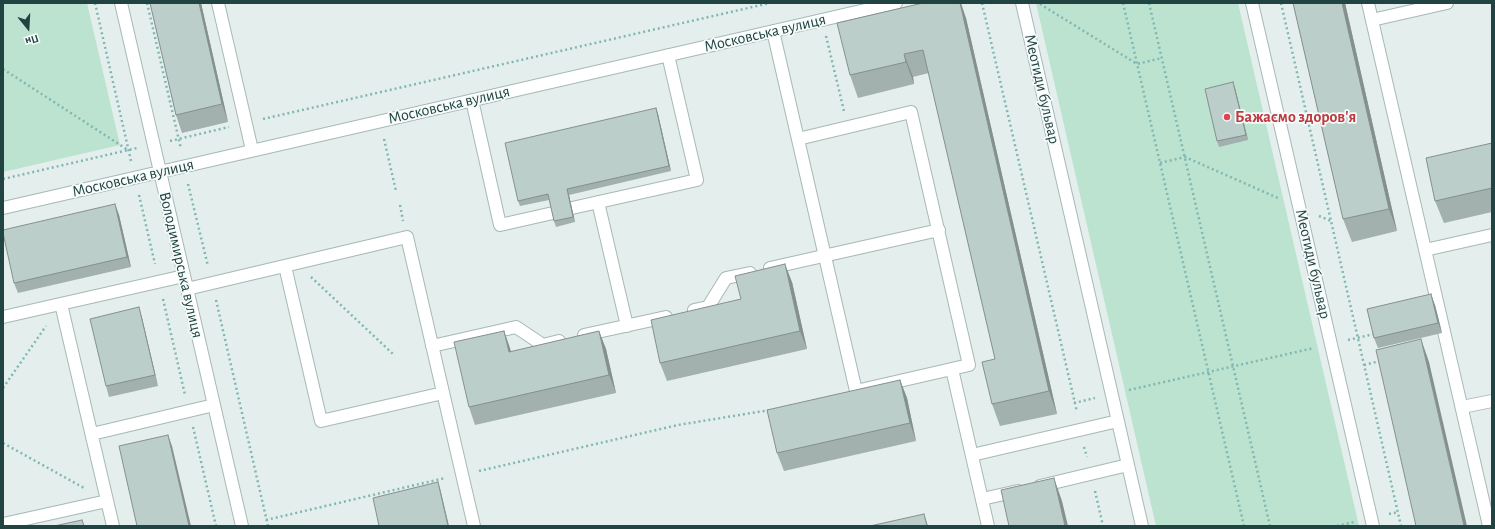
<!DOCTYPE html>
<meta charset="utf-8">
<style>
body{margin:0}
#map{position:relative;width:1495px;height:529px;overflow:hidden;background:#e4efed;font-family:"Alegreya Sans",sans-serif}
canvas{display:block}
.frame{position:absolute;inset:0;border:4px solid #214443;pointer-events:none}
.north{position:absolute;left:8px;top:8px;width:40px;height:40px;-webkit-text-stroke:3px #f6fbfa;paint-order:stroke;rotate:162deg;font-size:11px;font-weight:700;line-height:16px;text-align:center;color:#214443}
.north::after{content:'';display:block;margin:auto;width:14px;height:18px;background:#214443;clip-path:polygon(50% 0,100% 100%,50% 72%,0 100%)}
</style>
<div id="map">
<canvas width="1495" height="529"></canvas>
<div class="frame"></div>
<div class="north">Пн</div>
</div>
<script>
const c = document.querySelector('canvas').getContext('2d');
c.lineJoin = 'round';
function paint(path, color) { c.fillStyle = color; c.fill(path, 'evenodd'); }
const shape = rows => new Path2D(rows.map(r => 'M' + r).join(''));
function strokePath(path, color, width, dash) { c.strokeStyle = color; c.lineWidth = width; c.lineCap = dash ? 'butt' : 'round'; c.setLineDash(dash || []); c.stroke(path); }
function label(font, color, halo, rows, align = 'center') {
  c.font = font + ' "Alegreya Sans",sans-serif'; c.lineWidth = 3.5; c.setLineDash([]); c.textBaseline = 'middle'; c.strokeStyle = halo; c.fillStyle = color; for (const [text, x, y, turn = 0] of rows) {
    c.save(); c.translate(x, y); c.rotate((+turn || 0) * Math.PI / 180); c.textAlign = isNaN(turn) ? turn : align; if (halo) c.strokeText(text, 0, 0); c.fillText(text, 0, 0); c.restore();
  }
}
paint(shape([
 [3,3,87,3,120,145,3,172],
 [1036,3,1238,3,1359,526,1156,526]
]), '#bbe3cf');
const minor = shape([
 [121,3,242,526],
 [218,3,252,150],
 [1022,3,1142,526],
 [1252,3,1373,526],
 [1368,3,1489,526],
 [1372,20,1447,3],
 [773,31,856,391,969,365,911,112,798,139],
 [472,100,500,225,553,213],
 [598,202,627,326],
 [3,208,896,3],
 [572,208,697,180,668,55],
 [1425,250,1492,235],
 [285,266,321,421,443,393],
 [770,268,939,230],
 [187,289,407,237,474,526],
 [61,304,113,526],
 [694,310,708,307,726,278,750,273],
 [3,317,184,276],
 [584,335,666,317],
 [432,346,516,327,543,345,559,341],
 [952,369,988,526],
 [1462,407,1492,401],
 [92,434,214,405],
 [972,455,1118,421],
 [1040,486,1128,465],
 [982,499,1018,491],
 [3,524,107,501]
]);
strokePath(minor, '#a6b8b7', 14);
strokePath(shape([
 [95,3,131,161],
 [147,3,181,149],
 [982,3,1077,412],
 [1123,3,1244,526],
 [1149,3,1270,526],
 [1281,3,1401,526],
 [959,4,964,3],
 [1040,4,1137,64,1162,58],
 [826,36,844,111],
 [3,69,128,150],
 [263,119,770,3],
 [384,139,396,191],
 [170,141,229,127],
 [1160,163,1185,157,1278,198],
 [3,179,137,148],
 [188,184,208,266],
 [139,195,155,264],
 [400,205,403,221],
 [1319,216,1331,221],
 [311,277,393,354],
 [163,299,185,395],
 [216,300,268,526],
 [1348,340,1374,334],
 [1364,365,1380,361],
 [3,388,46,326],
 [1129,390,1314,348],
 [1074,403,1095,398],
 [193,427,216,526],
 [3,443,84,488],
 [1084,447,1087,457],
 [479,471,678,425,770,410],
 [1095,491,1103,526],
 [1389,514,1398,512],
 [266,520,445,478],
 [1337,526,1354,522]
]), '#81b7b3', 2.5, [2, 3]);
strokePath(minor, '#fff', 12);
paint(shape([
 [150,3,201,3,228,122,182,133,176,115],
 [1293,3,1345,3,1397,231,1352,242,1343,219],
 [966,18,1057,414,1000,426,992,404,995,359,929,73,913,77,914,84,858,98,850,75],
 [1235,88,1248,140,1219,147,1217,141],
 [656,108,658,114,671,171,569,195,575,222,556,227,554,221,549,200,520,206,518,201],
 [1492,143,1492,212,1444,223,1435,201],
 [115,204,119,215,131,267,18,293,14,283],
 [792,282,807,349,667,381,660,363,741,299],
 [1435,305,1442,333,1378,348,1374,338],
 [139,307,142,318,158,386,109,397,106,386],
 [504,331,511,352,599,331,606,349,616,393,475,425,469,407],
 [900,380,907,398,916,441,784,471,777,453]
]), '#a2b1ae');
paint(shape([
 [199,3,201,3,228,122,222,104],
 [960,3,961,3,966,18,1057,414,1049,391],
 [1342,3,1345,3,1397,231,1389,209],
 [904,54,913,77,914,84,906,62],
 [1233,82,1235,88,1248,140,1246,135],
 [656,108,658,114,671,171,669,166],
 [567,189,569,195,575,222,573,217],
 [115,204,119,215,131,267,127,257],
 [785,264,792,282,807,349,800,331],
 [1431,294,1435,305,1442,333,1438,323],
 [139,307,142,318,158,386,155,375],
 [504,331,510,348,515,370,509,352],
 [599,331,606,349,616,393,609,375],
 [1421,339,1429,362,1467,526,1464,526],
 [900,380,907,398,916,441,910,423],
 [168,435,172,446,191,526,189,526],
 [1054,478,1062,501,1068,526,1065,526],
 [438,482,440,488,449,526,448,526],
 [924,514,928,526,927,526]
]), '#84908d');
const building = shape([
 [150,3,199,3,222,104,176,115,150,3],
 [923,3,960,3,1049,391,992,404,982,362,995,359,923,50,904,54,906,62,850,75,837,23,923,3],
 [1293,3,1342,3,1389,209,1343,219,1293,3],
 [1233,82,1246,135,1217,141,1205,89,1233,82],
 [656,108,669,166,567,189,573,217,554,221,548,194,518,201,505,143,656,108],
 [1492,143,1492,188,1435,201,1426,158,1492,143],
 [115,204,127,257,14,283,3,233,3,230,115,204],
 [785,264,800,331,660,363,651,320,741,299,735,276,785,264],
 [1431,294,1438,323,1374,338,1367,309,1431,294],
 [139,307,155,375,106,386,90,319,139,307],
 [504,331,509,352,599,331,609,375,469,407,454,342,504,331],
 [1421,339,1464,526,1416,526,1376,350,1421,339],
 [900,380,910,423,777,453,767,410,900,380],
 [168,435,189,526,137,526,119,446,168,435],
 [1054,478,1065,526,1009,526,1001,490,1054,478],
 [438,482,448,526,379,526,373,498,438,482],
 [924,514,927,526,870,526,924,514],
 [82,520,84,526,54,526,82,520]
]);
paint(building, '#bcceca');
strokePath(building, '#84908d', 1);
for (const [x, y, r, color] of [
 [1227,117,4,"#e0444e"]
]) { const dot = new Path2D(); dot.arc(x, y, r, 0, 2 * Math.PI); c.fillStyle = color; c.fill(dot); strokePath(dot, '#f6fbfa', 1.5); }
label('16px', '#214443', '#f6fbfa', [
 ["Московська вулиця",765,33,-13],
 ["Меотиди бульвар",1042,89,77],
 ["Московська вулиця",449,105,-13],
 ["Московська вулиця",133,178,-13],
 ["Меотиди бульвар",1313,264,77],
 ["Володимирська вулиця",181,265,77]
]);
label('bold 16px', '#be3a42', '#f6fbfa', [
 ["Бажаємо здоров'я",1235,117]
], 'left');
</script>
